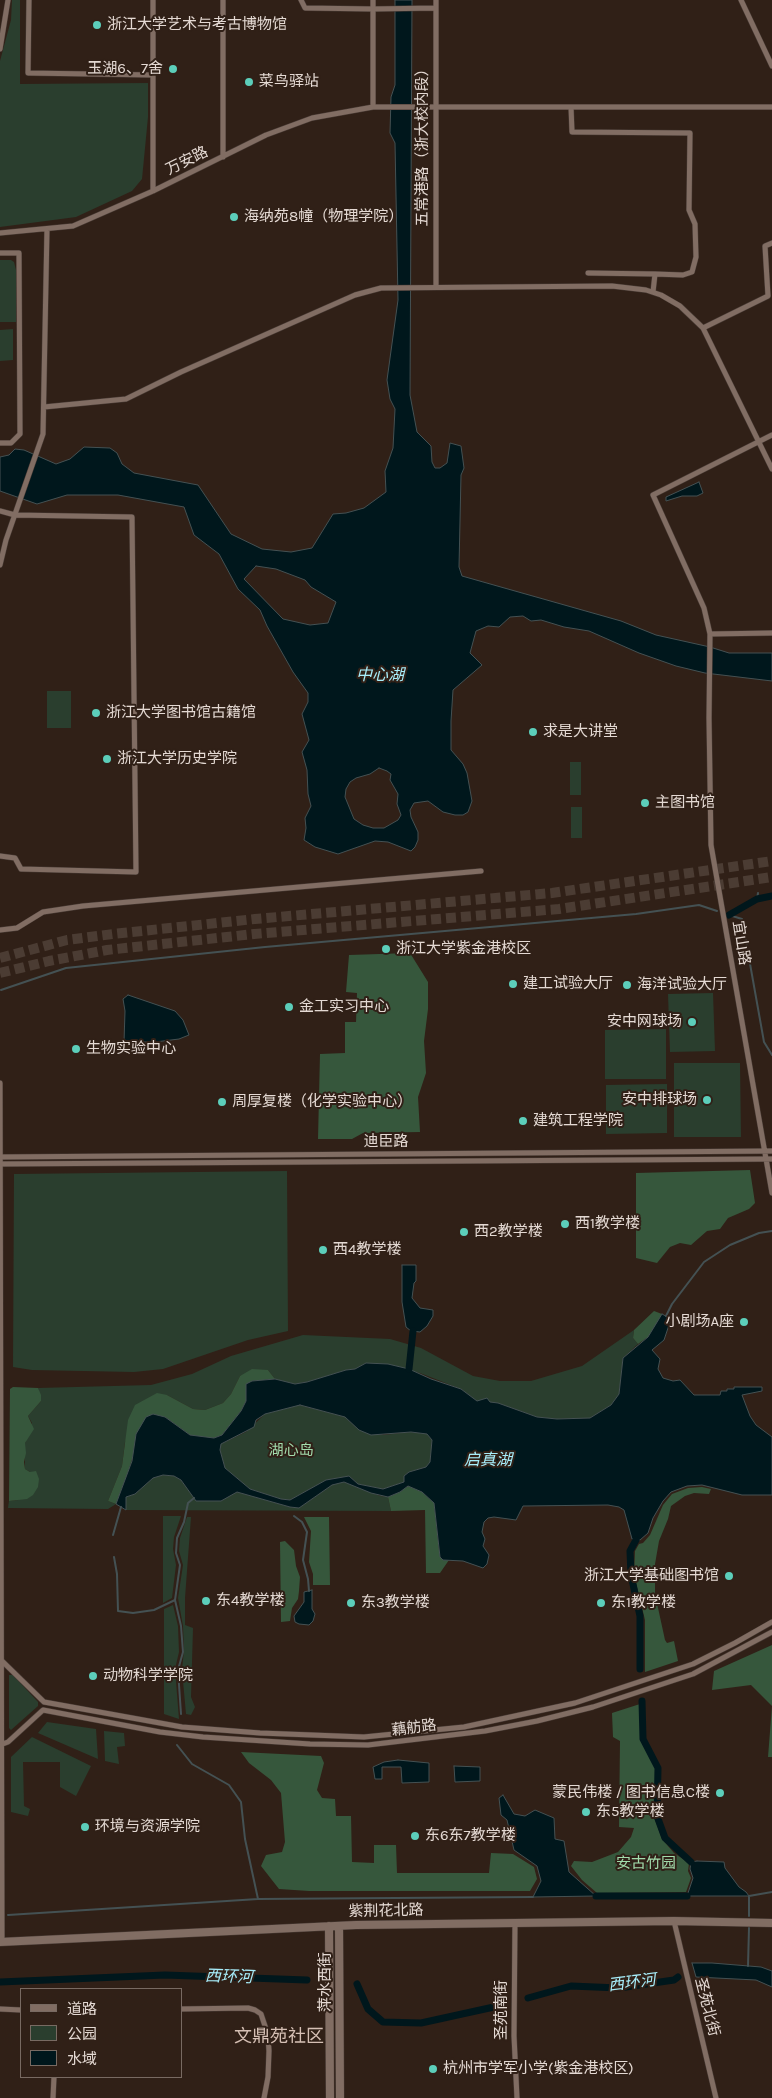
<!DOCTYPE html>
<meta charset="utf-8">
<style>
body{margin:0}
#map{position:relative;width:772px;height:2098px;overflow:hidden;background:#302017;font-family:Karla,"Noto Sans SC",sans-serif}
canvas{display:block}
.legend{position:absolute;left:20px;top:1988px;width:162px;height:90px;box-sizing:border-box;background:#302017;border:1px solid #786a62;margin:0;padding:6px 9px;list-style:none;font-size:15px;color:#e4d9d3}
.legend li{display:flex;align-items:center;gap:10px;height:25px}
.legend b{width:25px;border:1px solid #786a62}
</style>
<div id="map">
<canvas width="772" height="2098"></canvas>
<ul class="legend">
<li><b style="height:6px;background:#816d63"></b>道路</li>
<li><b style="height:14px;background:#2a3e2e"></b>公园</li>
<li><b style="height:14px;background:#00171c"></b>水域</li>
</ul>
</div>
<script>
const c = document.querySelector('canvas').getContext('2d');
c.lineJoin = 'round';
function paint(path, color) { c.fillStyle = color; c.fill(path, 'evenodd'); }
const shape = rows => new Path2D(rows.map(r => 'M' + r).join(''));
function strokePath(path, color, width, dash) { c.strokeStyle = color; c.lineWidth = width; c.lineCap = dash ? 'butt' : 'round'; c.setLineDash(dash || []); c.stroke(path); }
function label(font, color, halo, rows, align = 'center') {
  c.font = font + ' Karla,"Noto Sans SC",sans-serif'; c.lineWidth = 4; c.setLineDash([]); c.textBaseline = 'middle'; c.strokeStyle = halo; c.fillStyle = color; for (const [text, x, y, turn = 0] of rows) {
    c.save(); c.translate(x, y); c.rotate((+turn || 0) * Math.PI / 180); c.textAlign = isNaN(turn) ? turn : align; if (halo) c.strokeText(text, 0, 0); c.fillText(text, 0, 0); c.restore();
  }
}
paint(shape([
 [12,0,20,0,20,84,148,83,148,117,142,179,132,191,76,217,0,227,0,61,11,20],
 [0,260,11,260,14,262,16,270,16,322,0,322],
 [13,329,13,360,0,361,0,330],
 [47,691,71,691,71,728,47,728],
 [570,762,581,762,581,795,570,795],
 [571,807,582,807,582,838,571,838],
 [713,993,715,1051,670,1052,668,994],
 [666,1029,666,1079,605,1079,605,1030],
 [674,1063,740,1063,741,1137,674,1137],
 [667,1084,667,1133,606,1134,606,1085],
 [287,1171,288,1331,248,1340,163,1369,134,1372,32,1370,13,1367,14,1174],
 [634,1330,633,1338,638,1344,623,1358,619,1394,611,1405,590,1418,557,1419,537,1417,498,1403,477,1401,461,1389,420,1373,366,1363,355,1369,346,1370,307,1382,295,1384,275,1379,268,1370,240,1376,231,1394,223,1403,205,1410,193,1409,167,1395,125,1442,122,1466,108,1501,116,1504,108,1509,8,1508,9,1501,18,1500,30,1472,25,1469,25,1443,32,1423,28,1416,41,1401,38,1388,151,1385,192,1374,231,1356,303,1335,390,1339,421,1348,473,1376,500,1381,531,1381,582,1366],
 [299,1405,345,1417,359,1430,383,1435,411,1432,427,1434,432,1440,430,1462,426,1467,409,1472,404,1476,404,1482,383,1489,358,1484,349,1476,326,1480,290,1500,281,1499,250,1489,225,1468,220,1450,221,1444,246,1432,265,1414],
 [163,1475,174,1476,181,1480,194,1498,207,1501,221,1501,237,1492,290,1507,299,1508,332,1485,344,1482,380,1496,388,1497,391,1511,126,1510,126,1497,135,1494,153,1478],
 [163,1516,181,1516,174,1537,173,1549,176,1565,172,1598,163,1603],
 [187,1517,191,1517,185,1598,185,1625,193,1628,191,1697,195,1707,191,1715,186,1714,182,1670,184,1650,183,1626,178,1598,183,1565,179,1551,180,1538],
 [173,1605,178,1626,179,1652,175,1669,179,1719,164,1714,164,1609],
 [9,1675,13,1675,38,1702,38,1706,11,1730,9,1728],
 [47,1722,96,1729,98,1759,38,1733],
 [104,1731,124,1733,125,1746,117,1747,119,1764,105,1761],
 [32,1737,91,1766,76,1796,60,1787,60,1762,23,1762,24,1806,30,1809,28,1816,11,1812,11,1757]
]), '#2a3e2e');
paint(shape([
 [410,953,428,982,428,1009,424,1041,426,1073,418,1097,420,1132,363,1133,352,1139,318,1139,320,1054,345,1053,345,1022,356,1022,357,993,346,992,349,955],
 [750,1170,755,1203,749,1209,728,1218,720,1229,707,1231,691,1245,680,1243,670,1247,657,1263,636,1258,636,1173],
 [654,1311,662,1314,661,1318,648,1337,638,1344,633,1338,634,1330],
 [252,1369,268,1370,275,1379,252,1381,246,1391,246,1401,241,1411,222,1435,214,1438,206,1438,190,1435,165,1417,134,1446,134,1453,128,1472,116,1504,108,1501,122,1466,128,1420,135,1405,157,1393,167,1395,193,1409,205,1410,223,1403,231,1394,240,1376],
 [13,1387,38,1388,41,1395,41,1401,28,1416,34,1429,25,1443,26,1453,24,1462,25,1469,30,1472,36,1471,39,1479,38,1487,33,1495,27,1499,9,1501,10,1389],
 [408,1486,422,1492,434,1503,439,1550,443,1560,449,1560,440,1573,426,1573,425,1510,391,1511,388,1497,400,1492],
 [702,1487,711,1489,709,1494,694,1493,685,1496,671,1506,668,1519,659,1541,655,1564,655,1594,665,1640,667,1643,674,1641,678,1661,645,1672,645,1620,634,1575,635,1551,639,1544,643,1543,650,1535,663,1505,672,1494,688,1488],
 [304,1517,329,1517,330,1585,313,1585,313,1574,309,1562,311,1531],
 [285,1541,294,1550,296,1566,300,1577,299,1591,298,1599,292,1608,290,1621,281,1622,280,1542],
 [772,1645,772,1757,768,1757,772,1706,751,1685,712,1690,714,1671],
 [640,1704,640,1739,656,1769,654,1817,662,1839,674,1853,689,1863,688,1871,691,1878,686,1892,597,1893,582,1880,571,1866,574,1861,592,1862,618,1852,631,1837,634,1828,619,1827,620,1741,613,1737,612,1713],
 [241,1752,321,1756,324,1763,317,1790,322,1798,335,1799,336,1816,351,1816,352,1862,374,1863,374,1845,396,1845,397,1873,489,1873,491,1853,513,1854,534,1867,537,1879,530,1891,309,1891,279,1889,261,1866,266,1855,282,1852,285,1842,281,1793,271,1780,249,1763]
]), '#36573c');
const water = shape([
 [395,0,412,0,410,395,417,432,431,446,432,462,435,468,440,468,447,463,450,443,461,446,464,468,461,475,459,567,462,576,621,621,656,635,710,647,729,653,772,653,772,681,705,673,676,666,639,653,589,631,564,627,541,620,531,621,523,616,510,617,499,627,488,626,476,631,470,653,482,665,453,690,451,721,451,750,463,764,467,773,472,801,468,812,463,815,455,815,443,812,428,801,414,803,410,810,411,817,418,832,418,840,415,847,411,851,388,842,375,841,338,854,315,847,304,840,306,828,305,818,311,806,308,794,307,770,302,752,309,740,302,714,308,702,308,693,293,672,267,626,260,610,238,589,219,554,194,535,184,507,118,495,67,495,37,504,0,491,0,457,9,455,15,449,24,450,56,464,70,459,84,447,110,448,117,453,122,464,134,473,198,485,231,534,262,549,291,552,312,548,333,514,346,513,364,508,386,492,385,471,393,448,395,409,390,399,387,380,398,300,395,143,390,133,391,97,395,85,395,0],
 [256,566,276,569,305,580,311,587,336,602,328,623,310,625,283,619,244,579,256,566],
 [379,768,387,771,391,774,390,780,398,794,397,804,401,815,398,820,384,828,373,828,363,825,354,819,345,797,346,789,350,782,356,778,370,774,379,768],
 [699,482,703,493,697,496,682,496,666,501,666,497,699,482],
 [128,995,175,1011,183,1020,189,1035,179,1039,155,1042,124,1042,125,1011,123,999,128,995],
 [402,1265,416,1265,416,1281,414,1283,412,1298,420,1308,433,1310,433,1316,427,1326,420,1332,411,1331,406,1327,402,1302,402,1265],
 [662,1314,671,1319,664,1340,652,1350,660,1359,658,1369,663,1378,673,1381,680,1380,694,1395,720,1395,721,1391,727,1391,727,1389,734,1389,734,1387,762,1387,762,1391,742,1395,750,1416,756,1425,772,1437,772,1495,742,1495,702,1485,687,1486,671,1492,663,1501,653,1518,648,1533,640,1540,632,1539,624,1510,619,1507,608,1505,523,1506,516,1520,494,1517,488,1518,484,1522,482,1532,485,1539,483,1546,489,1555,487,1564,483,1568,463,1561,443,1560,440,1557,434,1503,422,1492,408,1486,400,1492,388,1497,371,1493,344,1482,332,1485,299,1508,290,1507,237,1492,221,1501,196,1501,181,1480,174,1476,163,1475,153,1478,135,1494,126,1497,126,1510,116,1504,132,1461,136,1434,146,1417,153,1414,165,1417,190,1435,214,1438,222,1435,241,1411,246,1401,246,1384,252,1381,275,1379,295,1384,307,1382,346,1370,355,1369,366,1363,388,1364,409,1369,431,1379,461,1389,477,1401,487,1398,490,1402,498,1403,537,1417,557,1419,590,1418,611,1405,619,1394,623,1358,648,1337,662,1314],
 [300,1405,345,1417,359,1430,371,1435,411,1432,427,1434,432,1440,430,1462,426,1467,409,1472,404,1476,404,1482,383,1489,358,1484,349,1476,326,1480,290,1500,281,1499,250,1489,225,1468,220,1450,221,1444,254,1427,256,1420,265,1414,300,1405],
 [312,1590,312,1609,315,1614,313,1621,309,1625,299,1624,295,1622,294,1616,304,1602,304,1592,312,1590],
 [398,1760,429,1763,429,1782,402,1783,401,1767,382,1767,382,1779,375,1779,373,1767,384,1762,398,1760],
 [454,1766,480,1767,480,1781,455,1782,454,1766],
 [503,1795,514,1814,525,1816,535,1810,554,1818,555,1839,564,1841,569,1872,596,1896,533,1897,541,1881,537,1866,514,1850,507,1820,501,1815,499,1798,503,1795],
 [697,1861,724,1862,725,1868,739,1887,746,1892,749,1896,687,1896,693,1878,690,1869,691,1862,697,1861],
 [692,1963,712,1963,761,1967,772,1971,772,1987,756,1980,696,1977,692,1963]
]);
paint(water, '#00171c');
strokePath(water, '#445153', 1);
strokePath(shape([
 [757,899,758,893],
 [729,915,742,919,764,1042,772,1055],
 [1,990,66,968,265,947,636,914,699,905,717,911],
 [666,1316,672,1304,704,1262,730,1245,759,1233,772,1231],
 [294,1516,302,1522,307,1532,303,1560,308,1579,309,1591],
 [113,1535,121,1507],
 [114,1557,117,1574,118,1611,133,1613,154,1610,175,1600],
 [181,1714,178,1670,183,1652,181,1626,175,1600,180,1565,176,1553,177,1538,184,1522,188,1503,194,1498],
 [177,1745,192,1764,229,1785,241,1802,245,1839,258,1899],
 [8,1915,258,1899,533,1897],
 [749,1916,749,1896,772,1892],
 [748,1966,749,1928]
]), '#445153', 2);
strokePath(shape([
 [729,915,757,899,772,896],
 [409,1369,413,1331],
 [636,1540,630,1551,631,1575,640,1616,640,1669],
 [642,1701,643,1739,658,1768,657,1816,665,1838,691,1862],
 [596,1896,687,1896],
 [0,1982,165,1975,307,1980],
 [357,1984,368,2009,383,2022,421,2023,503,2005],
 [528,1998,571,1986,619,1988,674,1980,678,1977]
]), '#00171c', 7);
strokePath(shape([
 [0,958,67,940,113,934,255,919,552,893,772,861],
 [0,973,49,961,107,950,254,934,559,909,772,877]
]), '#4b3c33', 10, [10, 5]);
const street = shape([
 [29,0,28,73,153,75],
 [153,0,153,191],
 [301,0,305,8,373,9,436,8],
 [373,0,373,107],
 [436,0,436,287],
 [741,0,772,66],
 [0,49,8,0],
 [571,107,572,132,690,133,689,210,695,224,696,257,692,272,683,275,655,274,653,292],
 [223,157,223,0],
 [0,233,73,226,153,191,266,135,312,118,373,107,772,107],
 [0,253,19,253,20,434,11,443,0,443],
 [588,273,655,274],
 [703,328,768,296,765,246,772,243],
 [44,407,126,399,181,372,355,295,381,288,612,286,646,290,661,295,680,306,703,328,772,469],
 [772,435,653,495,704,608,710,634,709,718,711,845,772,1193],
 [0,511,15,515,132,517,136,872,21,869,15,858,0,856],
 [0,565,6,540,43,434,47,229],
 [710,634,772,633],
 [0,930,17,928,43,912,83,906,481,871],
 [0,1083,2,1942],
 [0,1157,772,1151],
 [0,1164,772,1159],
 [0,1659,44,1702,182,1727,260,1733,364,1737,464,1727,575,1703,693,1664,735,1643,772,1622],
 [0,1745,8,1742,43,1710,160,1732,203,1737,310,1744,368,1745,485,1731,537,1721,593,1707,693,1674,772,1632],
 [674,1921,716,2098],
 [515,1922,514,2036,517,2098],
 [0,2009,21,2010],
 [181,2009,248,2008,255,2010,261,2014,268,2035,269,2051,268,2077,264,2098],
 [53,2098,54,2077]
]);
const secondary = shape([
 [329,1926,330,2098],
 [339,1926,340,2098],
 [0,1942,356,1925,674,1921,772,1923]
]);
strokePath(street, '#483b35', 6);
strokePath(secondary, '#483b35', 9);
strokePath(street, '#816d63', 5);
strokePath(secondary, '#816d63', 8);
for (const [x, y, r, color] of [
 [97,25,5,"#5cceba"],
 [173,69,5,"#5cceba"],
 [249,82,5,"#5cceba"],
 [234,217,5,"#5cceba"],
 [96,713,5,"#5cceba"],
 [533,732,5,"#5cceba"],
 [107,759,5,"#5cceba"],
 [645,803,5,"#5cceba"],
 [386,949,5,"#5cceba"],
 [513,984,5,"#5cceba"],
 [627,985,5,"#5cceba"],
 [289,1007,5,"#5cceba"],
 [692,1022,5,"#5cceba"],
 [76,1049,5,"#5cceba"],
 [707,1100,5,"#5cceba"],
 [222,1102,5,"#5cceba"],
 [523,1121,5,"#5cceba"],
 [565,1224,5,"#5cceba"],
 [464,1232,5,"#5cceba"],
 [323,1250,5,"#5cceba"],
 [744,1322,5,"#5cceba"],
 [729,1576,5,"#5cceba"],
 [206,1601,5,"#5cceba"],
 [351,1603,5,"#5cceba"],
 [601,1603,5,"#5cceba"],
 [93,1676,5,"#5cceba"],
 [720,1793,5,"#5cceba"],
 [586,1812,5,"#5cceba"],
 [85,1827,5,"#5cceba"],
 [415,1836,5,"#5cceba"],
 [433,2069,5,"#5cceba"]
]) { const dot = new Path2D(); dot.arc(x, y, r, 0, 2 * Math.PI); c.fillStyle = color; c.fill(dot); strokePath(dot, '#302017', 2); }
label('15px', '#e4d9d3', '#302017', [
 ["浙江大学艺术与考古博物馆",107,25],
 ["玉湖6、7舍",163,69,"right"],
 ["菜鸟驿站",259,82],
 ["海纳苑8幢（物理学院）",244,217],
 ["浙江大学图书馆古籍馆",106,713],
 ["求是大讲堂",543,732],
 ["浙江大学历史学院",117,759],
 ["主图书馆",655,803],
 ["浙江大学紫金港校区",396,949],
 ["建工试验大厅",523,984],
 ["海洋试验大厅",637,985],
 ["金工实习中心",299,1007],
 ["安中网球场",682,1022,"right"],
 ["生物实验中心",86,1049],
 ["安中排球场",697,1100,"right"],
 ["周厚复楼（化学实验中心）",232,1102],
 ["建筑工程学院",533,1121],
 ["西1教学楼",575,1224],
 ["西2教学楼",474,1232],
 ["西4教学楼",333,1250],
 ["小剧场A座",734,1322,"right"],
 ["浙江大学基础图书馆",719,1576,"right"],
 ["东4教学楼",216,1601],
 ["东3教学楼",361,1603],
 ["东1教学楼",611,1603],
 ["动物科学学院",103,1676],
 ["蒙民伟楼 / 图书信息C楼",710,1793,"right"],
 ["东5教学楼",596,1812],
 ["环境与资源学院",95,1827],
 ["东6东7教学楼",425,1836],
 ["杭州市学军小学(紫金港校区)",443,2069]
], 'left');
label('15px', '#e4d9d3', '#302017', [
 ["五常港路（浙大校内段）",423,144,-90],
 ["万安路",187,161,-26],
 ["宜山路",741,943,81],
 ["迪臣路",386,1142],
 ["藕舫路",414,1728,-7],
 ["紫荆花北路",386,1911,-1],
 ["萍水西街",326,1982,-90],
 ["圣苑北街",707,2007,76],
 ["圣苑南街",502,2010,-90]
]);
label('15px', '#a2dcac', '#302017', [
 ["湖心岛",291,1451],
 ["安古竹园",646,1864]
]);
label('italic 16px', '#a7edfa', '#302017', [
 ["中心湖",380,675],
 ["启真湖",488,1460],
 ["西环河",229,1977,2],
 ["西环河",632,1983,-7]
]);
label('18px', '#d5bfb4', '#302017', [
 ["文鼎苑社区",279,2037]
]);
</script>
